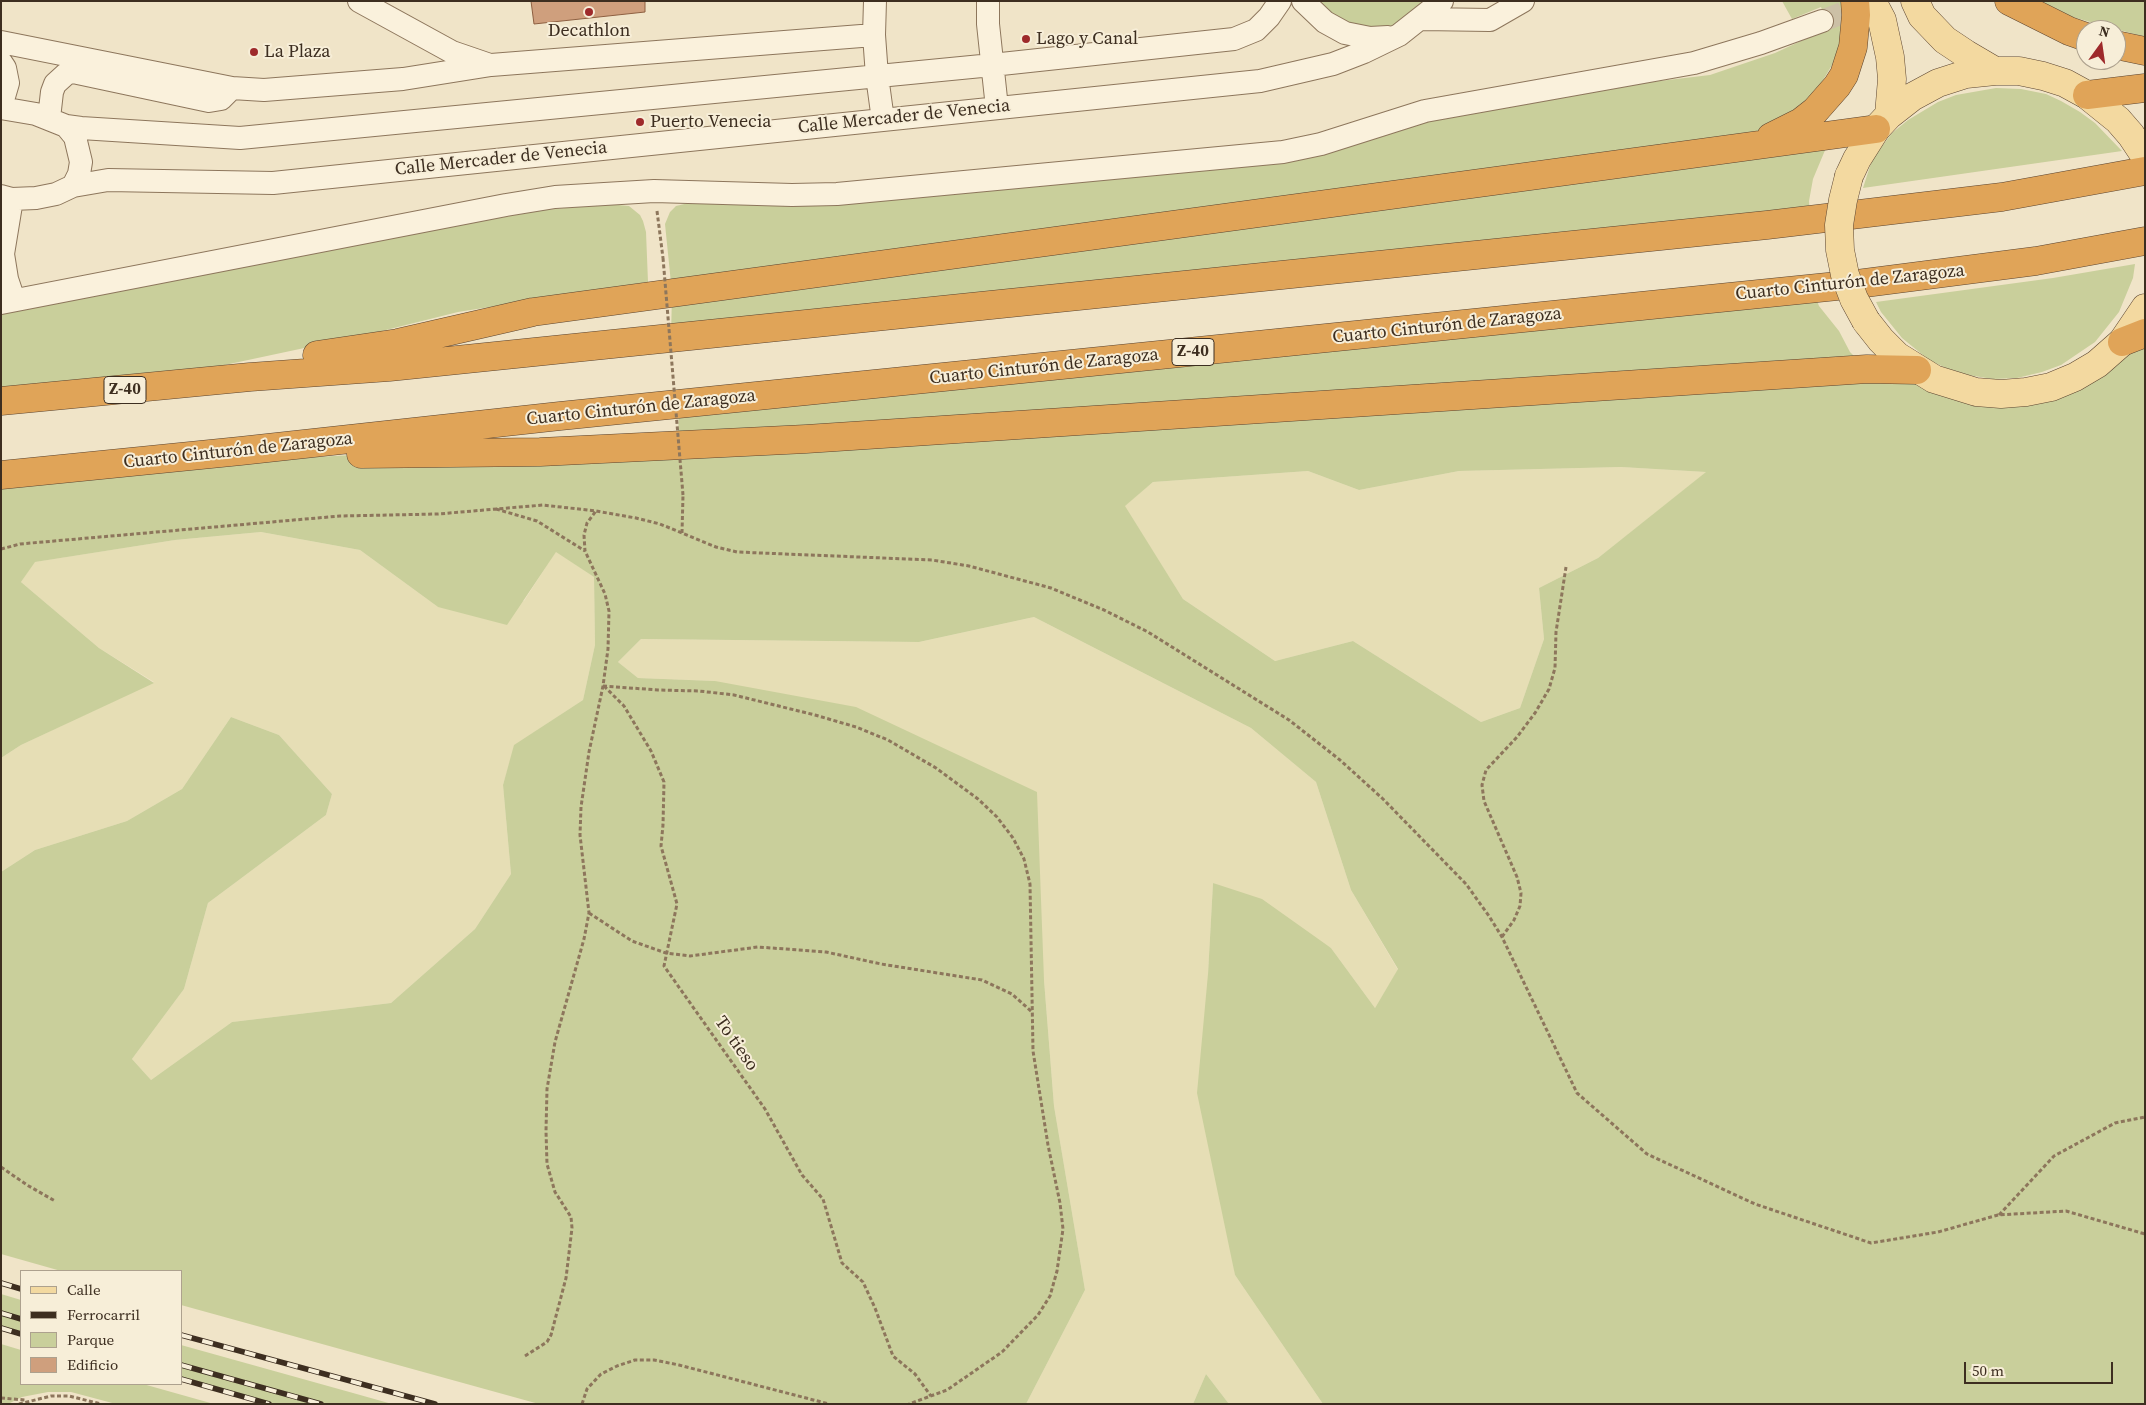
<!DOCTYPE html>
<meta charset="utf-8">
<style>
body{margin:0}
#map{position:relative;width:2146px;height:1405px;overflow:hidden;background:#f0e4c8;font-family:"Source Serif 4",serif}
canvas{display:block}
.frame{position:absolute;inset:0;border:2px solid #3d2e20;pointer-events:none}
.legend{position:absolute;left:20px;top:1270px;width:162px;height:115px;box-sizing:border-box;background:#f7eed8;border:1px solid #ada18e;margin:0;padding:6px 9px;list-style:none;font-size:15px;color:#3d2e20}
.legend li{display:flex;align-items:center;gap:10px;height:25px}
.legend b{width:25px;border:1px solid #ada18e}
.north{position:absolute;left:2076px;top:20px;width:50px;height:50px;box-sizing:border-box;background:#f7eed8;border:1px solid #ada18e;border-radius:50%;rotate:14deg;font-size:14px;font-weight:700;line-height:20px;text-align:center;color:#3d2e20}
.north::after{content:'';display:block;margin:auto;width:18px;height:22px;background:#9e2a2b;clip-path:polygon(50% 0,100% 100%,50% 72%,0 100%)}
.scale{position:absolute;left:1964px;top:1362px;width:149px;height:22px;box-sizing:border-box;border:2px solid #3d2e20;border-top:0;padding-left:6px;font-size:15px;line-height:18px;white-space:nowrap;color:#3d2e20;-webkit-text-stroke:4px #f7eed8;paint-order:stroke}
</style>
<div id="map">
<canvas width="2146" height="1405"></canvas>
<div class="frame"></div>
<ul class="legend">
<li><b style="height:6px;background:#f3d9a0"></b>Calle</li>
<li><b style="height:6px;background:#3d2e20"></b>Ferrocarril</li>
<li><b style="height:14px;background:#c9cf9b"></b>Parque</li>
<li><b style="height:14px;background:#cf9f7d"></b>Edificio</li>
</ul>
<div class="north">N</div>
<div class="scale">50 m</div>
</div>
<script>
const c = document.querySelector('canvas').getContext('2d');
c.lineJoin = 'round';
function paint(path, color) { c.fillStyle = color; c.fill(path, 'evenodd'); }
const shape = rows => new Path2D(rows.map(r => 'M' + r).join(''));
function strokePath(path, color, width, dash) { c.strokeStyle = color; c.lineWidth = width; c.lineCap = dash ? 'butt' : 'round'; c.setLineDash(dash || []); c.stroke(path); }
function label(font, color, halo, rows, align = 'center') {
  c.font = font + ' "Source Serif 4",serif'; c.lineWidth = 4; c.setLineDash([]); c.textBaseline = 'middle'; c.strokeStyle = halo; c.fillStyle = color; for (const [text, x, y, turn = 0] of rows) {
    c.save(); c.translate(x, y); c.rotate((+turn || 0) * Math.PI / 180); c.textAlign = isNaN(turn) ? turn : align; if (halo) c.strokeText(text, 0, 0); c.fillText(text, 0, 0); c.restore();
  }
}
paint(shape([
 [1621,467,1707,472,1598,558,1539,588,1544,639,1520,708,1481,722,1353,641,1275,661,1183,599,1124,506,1153,482,1308,471,1359,490,1459,471],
 [261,532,360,550,438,607,524,601,556,551,594,577,595,645,583,700,515,745,503,785,511,874,475,929,391,1003,232,1022,151,1080,132,1059,184,989,208,903,326,815,332,794,279,735,231,717,182,789,127,821,35,850,1,872,1,758,21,745,154,682,99,648,21,582,34,562,175,540],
 [1034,617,1251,728,1316,782,1351,890,1398,970,1375,1008,1331,948,1213,883,1208,974,1235,1275,1323,1404,1229,1404,1206,1374,1193,1404,1026,1404,1085,1290,1054,1106,1044,980,715,681,638,678,618,662,641,639,919,642]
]), '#e6deb5');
paint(shape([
 [1310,1,1431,1,1400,24,1375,32,1354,29],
 [1782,1,1843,1,1842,38,1832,65,1819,87,1807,101,1831,136,1813,179,1809,201,1810,220,671,337,672,293,665,224,670,212,676,206,697,201,1253,156,1458,105,1710,75,1775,53,1829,28,1821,7,1792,19],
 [2040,1,2145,1,2145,37,2065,15],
 [1996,88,2021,89,2046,94,2061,101,2080,112,2095,123,2122,151,1863,188,1871,163,1877,153,1892,133,1908,120,1938,102,1956,95],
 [609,204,629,206,640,215,643,221,646,232,648,282,458,312,370,334,98,392,1,401,1,313,465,224,544,210],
 [2135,264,2133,278,2119,312,2095,342,2061,365,2042,372,2017,378,1993,379,1968,375,1946,368,1929,360,1902,338,1881,312,1876,302,2053,278],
 [1812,288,1819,306,1839,331,1850,352,1867,369,2001,394,2145,333,2145,1404,1323,1404,1235,1275,1197,1093,1208,974,1213,883,1262,899,1331,948,1375,1008,1398,969,1351,890,1316,782,1251,728,1034,617,919,642,641,639,618,662,638,678,715,681,856,707,1037,792,1044,980,1054,1106,1085,1290,1026,1404,539,1404,181,1305,181,1271,61,1271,1,1254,1,872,35,850,127,821,182,789,231,717,279,735,332,794,326,815,208,903,184,989,132,1059,151,1080,232,1022,391,1003,475,929,511,874,503,785,514,745,583,700,595,645,594,577,556,552,507,625,438,607,360,550,261,532,175,540,35,562,21,582,99,648,154,683,21,745,1,758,1,475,370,454,678,440,679,405],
 [1621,467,1706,472,1598,558,1539,588,1544,639,1520,708,1481,722,1353,641,1275,661,1183,599,1125,506,1153,482,1308,471,1359,490,1459,471],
 [1,1294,21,1300,21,1334,1,1328],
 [1,1344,21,1350,21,1384,143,1384,214,1404,116,1404,71,1392,48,1392,22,1397,8,1404,1,1404],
 [181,1345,353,1393,392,1404,269,1404,181,1379],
 [1206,1374,1229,1404,1193,1404]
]), '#c9cf9b');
const building = shape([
 [531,1,645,1,645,12,534,24,531,1]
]);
paint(building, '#cf9f7d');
strokePath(building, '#8d5f41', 1);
strokePath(shape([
 [1822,21,1870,2]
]), '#ccc0a6', 22, [22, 11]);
const minor = shape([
 [359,1,452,52,487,64],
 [875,1,874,35,877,76,883,120],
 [988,1,988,24,997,108],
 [1303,1,1325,22,1345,33,1370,38,1388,37],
 [1422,19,1490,20,1523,1],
 [1,42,232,88,264,90,403,79,491,65,874,35],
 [1,62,5,68,8,83,1,107],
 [1,108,36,114,66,126,81,128,240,138,992,65,1234,39,1256,30,1269,17,1280,1],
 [49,118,52,92,55,84,66,74,73,72,209,101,221,99,232,88],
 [66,126,75,137,81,162,79,174,73,186],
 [1,196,12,199,36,198,56,194,73,186,108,180,273,183,1260,81,1333,64,1364,52,1399,35,1442,1],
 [12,199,3,254,7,279,14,300],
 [1,303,506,205,555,197,654,191,792,195,837,194,1283,152,1321,144,1425,111,1694,63,1761,43,1822,21]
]);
const major = shape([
 [1872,1,1882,20,1890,57,1892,79,1889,115],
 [1915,1,1922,16,1945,40,1966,54,1995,71],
 [1849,176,1857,159,1876,129,1889,115,1912,97,1938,83,1966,74,1995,71,2019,71,2043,76,2065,83,2087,95,2118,120,2131,135,2145,156],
 [1866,321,1881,340,1897,356,1934,379,1976,392,2001,394,2026,392,2051,387,2075,377,2097,364,2122,342,2145,308]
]);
const highway = shape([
 [2009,1,2069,31,2086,37],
 [2116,45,2145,51],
 [2087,95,2145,88],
 [1771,137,1801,122,1815,111,1837,86,1844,75,1853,47,1856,15,1855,1],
 [2122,342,2145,333],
 [317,355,398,343,533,312,1876,129],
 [1,401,250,377,389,367,1767,225,2002,197,2145,171],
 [361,454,540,452,806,439,1867,369,1917,370],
 [1,475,240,451,560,416,1857,284,2036,261,2145,241]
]);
strokePath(minor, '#8d765c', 24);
strokePath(major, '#5b4430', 29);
strokePath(highway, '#5b4430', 29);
strokePath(shape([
 [657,211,663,258],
 [496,509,537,521,585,551],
 [682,533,683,495],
 [1,549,20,544,340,516,438,514,543,505,596,511,636,518,660,524,716,547,737,552,932,560,969,566,1051,588,1104,610,1148,632,1289,720,1340,760,1383,799,1466,884,1489,916,1502,937,1577,1093,1647,1154,1755,1204,1871,1243,1938,1232,1998,1215,2066,1211,2145,1234],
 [603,686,658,690,699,691,734,695,815,715,856,727,888,740,936,768,978,799,997,817,1013,838,1024,859,1030,884,1033,1051,1048,1145,1060,1203,1063,1229,1057,1271,1050,1296,1038,1315,1002,1352,947,1390,909,1404],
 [604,686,624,706,651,751,664,782,663,825,661,846,677,904,664,966,765,1109,802,1175,823,1199,842,1263,863,1282,875,1308,893,1356,915,1374,931,1396],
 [589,913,632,941,666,953,690,956,758,947,826,952,881,964,982,980,1012,994,1032,1012],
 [1502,937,1514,920,1520,906,1521,893,1517,877,1484,801,1482,785,1486,770,1517,737,1535,713,1549,689,1555,668,1556,632,1566,567],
 [1,1167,27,1185,55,1201],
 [1999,1215,2054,1156,2115,1123,2145,1117],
 [525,1356,547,1342,551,1335,566,1278,572,1228,571,1217,555,1192,547,1164,546,1131,547,1089,555,1042,584,939,589,913,580,835,581,807,589,752,603,686,608,649,609,611,605,594,585,551,584,535,587,523,596,511],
 [1,1398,25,1400],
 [19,1404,51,1396,69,1396,101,1404],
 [582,1404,587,1389,601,1374,617,1366,635,1360,654,1360,679,1365,829,1404]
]), '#8d765c', 3, [4, 2.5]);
strokePath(minor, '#faf1dc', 22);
strokePath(major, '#f3d9a0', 28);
strokePath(highway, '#e0a458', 28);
const rail = shape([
 [1,1283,21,1289],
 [1,1313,21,1319],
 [1,1328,21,1334],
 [181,1335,435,1404],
 [181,1365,321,1404],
 [181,1379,269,1404]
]);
strokePath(rail, '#3d2e20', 5.5);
strokePath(rail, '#f7eed8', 4, [11]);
const majorBridge = shape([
 [1849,176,1843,200,1839,225,1840,250,1845,275,1854,299,1866,321]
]);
strokePath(majorBridge, '#5b4430', 29, []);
strokePath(shape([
 [663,258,683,495]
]), '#8d765c', 3, [4, 2.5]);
strokePath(majorBridge, '#f3d9a0', 28);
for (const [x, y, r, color] of [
 [589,12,5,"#9e2a2b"],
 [1026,39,5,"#9e2a2b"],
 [254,52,5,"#9e2a2b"],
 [640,122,5,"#9e2a2b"]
]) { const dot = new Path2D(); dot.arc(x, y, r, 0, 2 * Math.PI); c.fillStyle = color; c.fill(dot); strokePath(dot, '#f7eed8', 2); }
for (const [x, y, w] of [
 [1193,352,42],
 [125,390,42]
]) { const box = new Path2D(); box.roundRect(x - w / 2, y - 13.5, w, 27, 4); c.fillStyle = '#f7eed8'; c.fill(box); strokePath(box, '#3d2e20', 1); }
label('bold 16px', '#3d2e20', null, [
 ["Z-40",1193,352],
 ["Z-40",125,390]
]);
label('18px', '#3d2e20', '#f7eed8', [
 ["Decathlon",589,31,"center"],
 ["Lago y Canal",1036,39],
 ["La Plaza",264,52],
 ["Puerto Venecia",650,122]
], 'left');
label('18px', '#3d2e20', '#f7eed8', [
 ["Calle Mercader de Venecia",904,117,-6],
 ["Calle Mercader de Venecia",501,159,-6],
 ["Cuarto Cinturón de Zaragoza",1850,283,-6],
 ["Cuarto Cinturón de Zaragoza",1447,326,-6],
 ["Cuarto Cinturón de Zaragoza",1044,367,-6],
 ["Cuarto Cinturón de Zaragoza",641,408,-6],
 ["Cuarto Cinturón de Zaragoza",238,451,-6],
 ["To tieso",736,1044,55]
]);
</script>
